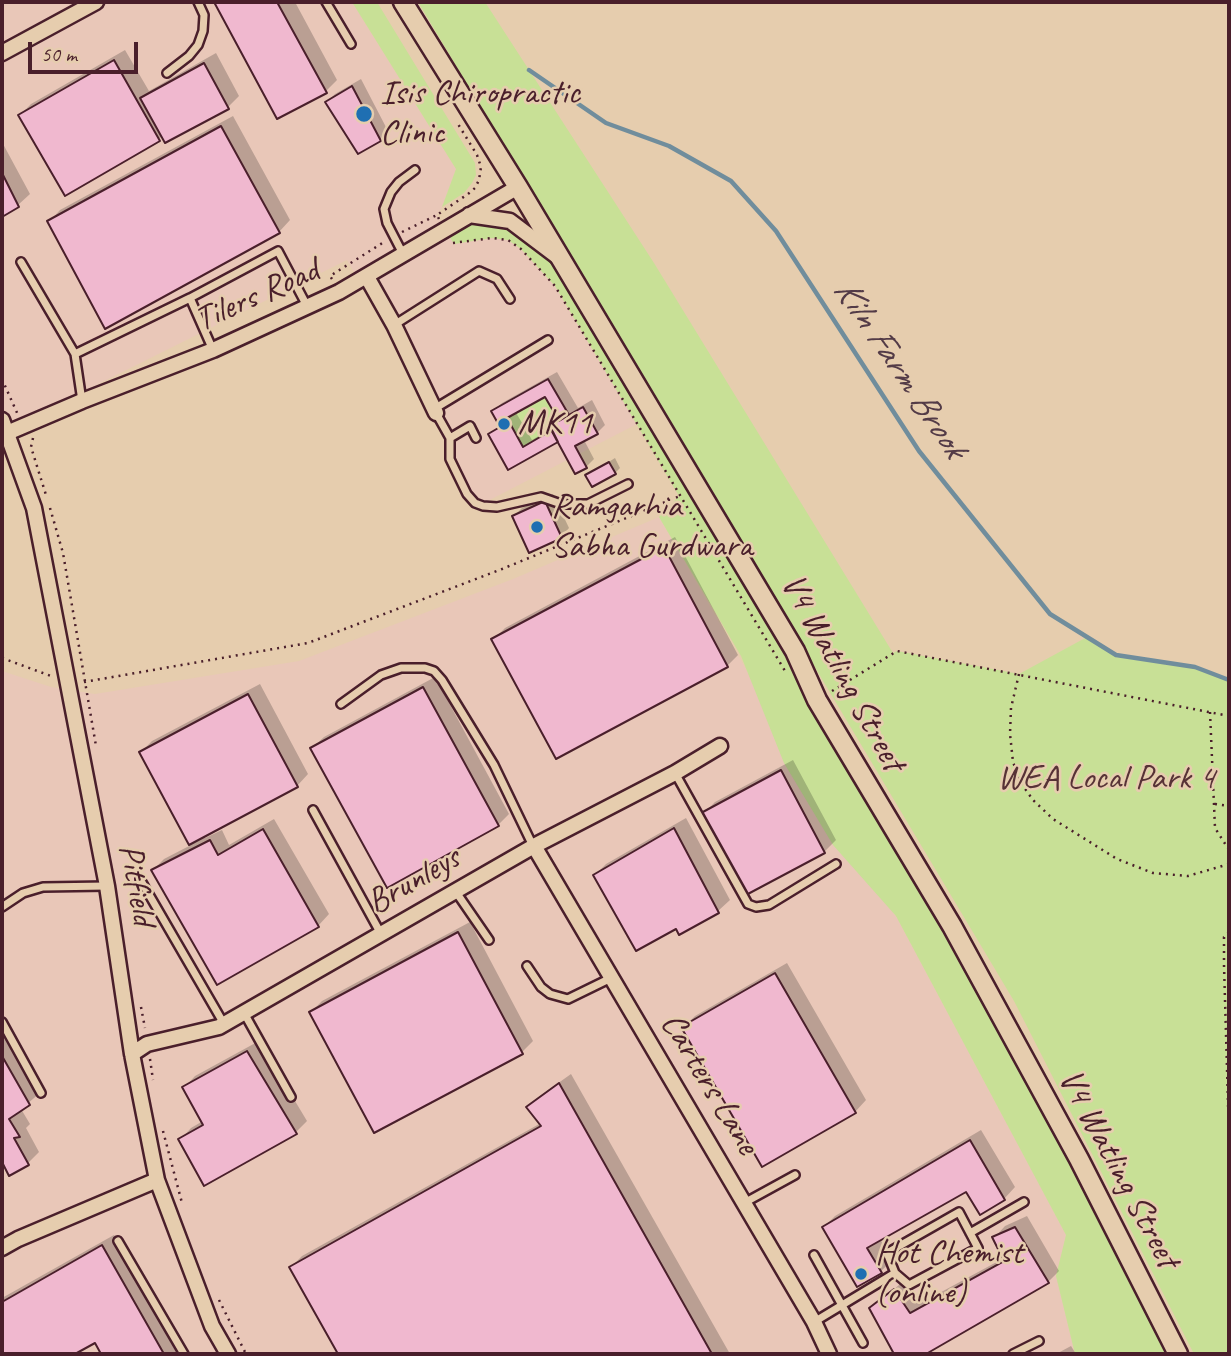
<!DOCTYPE html>
<style>
body{margin:0}
#map{position:relative;width:1231px;height:1356px;overflow:hidden;background:#e6cdae;font-family:Caveat,sans-serif}
canvas{display:block}
.frame{position:absolute;inset:0;border:4px solid #4a1f2b;pointer-events:none}
.scale{position:absolute;left:28px;top:42px;width:110px;height:32px;box-sizing:border-box;border:4px solid #4a1f2b;border-top:0;padding-left:9px;font-size:21px;line-height:24px;white-space:nowrap;color:#4a1f2b;-webkit-text-stroke:5px #e6cdae;paint-order:stroke}
</style>
<div id="map">
<canvas width="1231" height="1356"></canvas>
<div class="frame"></div>
<div class="scale">50 m</div>
</div>
<script>
const c = document.querySelector('canvas').getContext('2d');
c.lineJoin = 'round';
function paint(path, color) { c.fillStyle = color; c.fill(path, 'evenodd'); }
const shape = rows => new Path2D(rows.map(r => 'M' + r).join(''));
function strokePath(path, color, width, dash) { c.strokeStyle = color; c.lineWidth = width; c.lineCap = dash ? 'butt' : 'round'; c.setLineDash(dash || []); c.stroke(path); }
function label(font, color, halo, rows, align = 'center') {
  c.font = font + ' Caveat,sans-serif'; c.lineWidth = 5; c.setLineDash([]); c.textBaseline = 'middle'; c.strokeStyle = halo; c.fillStyle = color; for (const [text, x, y, turn = 0] of rows) {
    c.save(); c.translate(x, y); c.rotate((+turn || 0) * Math.PI / 180); c.textAlign = isNaN(turn) ? turn : align; if (halo) c.strokeText(text, 0, 0); c.fillText(text, 0, 0); c.restore();
  }
}
paint(shape([
 [2,2,352,2,456,169,442,207,437,215,454,244,492,238,508,240,521,249,555,286,637,424,478,506,444,432,347,260,2,432],
 [659,517,763,699,896,916,1066,1235,1056,1276,1075,1354,2,1354,2,671,51,687,95,694,299,661,513,579]
]), '#e9c7b8');
paint(shape([
 [352,2,377,2,475,163,476,175,472,183,464,193,442,207,456,169],
 [418,2,485,2,654,263,893,653,897,651,1019,674,1087,637,1117,655,1195,667,1229,681,1229,1354,1194,1354,1014,1001],
 [469,215,510,221,560,259,952,926,1178,1354,1075,1354,1056,1276,1066,1235,896,916,833,845,784,763,741,656,659,517,679,496,555,286,521,249,508,240,492,238,454,244,445,229],
 [545,397,559,421,552,430,523,447,507,418]
]), '#c8e096');
paint(shape([
 [216,2,295,2,337,80,326,91,278,117],
 [125,50,149,91,216,53,239,96,228,107,163,136,65,194,20,115,31,104],
 [361,79,388,131,380,139,327,102,335,94],
 [233,116,290,220,279,232,49,222,60,210],
 [2,142,30,194,18,205,2,215],
 [557,372,578,408,592,400,605,425,597,433,584,440,594,459,586,467,558,439,509,467,490,434,501,425,493,411,502,403],
 [545,394,559,418,551,426,552,428,532,440,515,411],
 [615,458,620,468,615,473,588,475],
 [553,494,569,528,561,537,514,516,522,508],
 [675,537,738,655,727,666,494,639,505,628],
 [435,677,509,814,498,825,312,748,324,737],
 [260,684,308,774,297,786,204,835,205,838,222,830,229,845,274,819,329,914,318,926,153,870,164,859,191,845,141,752,152,741],
 [793,760,836,840,824,852,747,893,704,813,715,802],
 [686,818,730,900,718,911,680,932,676,927,595,875,606,864],
 [470,922,533,1041,522,1052,311,1012,322,1001],
 [787,963,866,1100,855,1112,684,1027,695,1016],
 [2,1026,40,1093,21,1109,30,1124,26,1128,39,1152,28,1163,9,1173,2,1159],
 [259,1041,307,1121,296,1132,205,1183,180,1140,191,1128,203,1121,184,1088,195,1076],
 [571,1074,730,1354,340,1354,291,1267,302,1256,541,1123,528,1107,540,1096],
 [981,1130,1015,1187,1004,1199,967,1189,880,1239,893,1260,881,1271,858,1284,824,1227,835,1216],
 [1027,1216,1059,1271,1048,1282,922,1354,896,1354,871,1309,906,1279,921,1303,1004,1258,994,1238,1005,1226],
 [114,1235,181,1354,103,1354,95,1341,71,1354,2,1354,2,1298],
 [1071,1346,1076,1354,1056,1354]
]), '#0003');
strokePath(shape([
 [529,70,606,123,669,146,731,181,776,231,919,451,1050,614,1116,655,1195,667,1229,680]
]), '#708d9c', 4.5);
const building = shape([
 [214,2,277,2,327,93,277,119,214,2],
 [114,60,160,141,65,196,18,115,114,60],
 [204,63,229,109,165,143,140,98,204,63],
 [352,86,381,141,358,154,325,102,352,86],
 [221,126,280,233,105,329,47,221,221,126],
 [2,173,19,207,2,217,2,173],
 [548,379,569,415,559,421,545,397,507,418,523,447,552,430,558,442,508,470,488,434,500,427,491,411,548,379],
 [583,407,598,434,575,446,587,468,575,474,549,426,583,407],
 [609,462,616,474,592,487,585,475,609,462],
 [545,501,562,538,529,553,512,516,545,501],
 [664,547,728,667,556,759,491,639,664,547],
 [423,687,499,826,387,888,310,748,423,687],
 [248,694,298,787,189,845,139,752,248,694],
 [781,770,825,853,746,895,701,813,781,770],
 [674,828,719,913,679,935,676,929,636,951,593,875,674,828],
 [263,829,319,927,217,985,151,870,210,840,218,855,263,829],
 [458,932,523,1054,374,1133,309,1012,458,932],
 [775,973,856,1113,762,1167,681,1027,775,973],
 [247,1051,297,1134,204,1186,178,1139,203,1125,182,1087,247,1051],
 [2,1056,30,1105,9,1119,20,1137,14,1138,29,1165,9,1176,2,1162,2,1056],
 [559,1083,712,1354,338,1354,289,1267,541,1126,526,1107,559,1083],
 [970,1140,1005,1200,980,1215,966,1192,867,1248,882,1273,857,1287,822,1227,970,1140],
 [1015,1227,1049,1283,926,1354,894,1354,869,1308,894,1289,910,1313,1004,1261,992,1237,1015,1227],
 [102,1245,164,1354,101,1354,95,1343,75,1354,2,1354,2,1302,102,1245]
]);
paint(building, '#f0b8cf');
strokePath(building, '#4a1f2b', 2);
const service = shape([
 [326,2,351,44],
 [167,73,189,56,198,45,203,31,204,15,198,2],
 [403,254,387,223,384,209,391,192,399,182,415,170],
 [21,262,75,354,82,401],
 [190,298,213,350],
 [394,325,479,271,497,279,510,299],
 [75,354,190,298,278,251,307,306],
 [434,409,548,340],
 [436,413,450,438,470,426,476,438],
 [450,438,450,459,467,494,475,503,483,506,497,507,541,497,561,504,588,504,628,484],
 [341,704,381,675,401,668,425,668,434,671,442,680,494,765,533,846],
 [675,773,748,904,756,907,769,905,836,864],
 [313,810,381,934],
 [140,879,224,1024],
 [456,892,489,940],
 [2,907,23,893,43,887,107,886],
 [527,966,541,987,550,994,568,999,611,978],
 [244,1013,291,1097],
 [2,1022,41,1093],
 [744,1203,795,1175],
 [970,1233,1024,1202],
 [118,1241,184,1354],
 [814,1255,863,1343],
 [814,1322,895,1273,887,1253,959,1212,978,1248,909,1285,895,1273],
 [1013,1354,1039,1341]
]);
const minor = shape([
 [2,53,96,2],
 [469,215,510,221,559,258],
 [367,277,394,325,436,413],
 [2,420,34,508,107,886,132,1054,157,1180,212,1326,228,1354],
 [7,433,82,401,213,350,339,292,518,187],
 [534,846,814,1322,829,1354],
 [132,1054,147,1044,219,1027,534,846,675,773,720,746],
 [2,1248,18,1239,157,1180]
]);
const tertiary = shape([
 [403,2,518,187,795,651,817,700,952,926,1079,1159,1178,1354]
]);
strokePath(service, '#4a1f2b', 12);
strokePath(minor, '#4a1f2b', 19);
strokePath(tertiary, '#4a1f2b', 23);
strokePath(shape([
 [439,219,437,215,468,194,475,188,479,180,481,167,477,155,458,124],
 [402,232,437,215],
 [453,243,492,238,508,240,521,249,555,286,785,671],
 [332,279,330,276,384,242],
 [2,379,18,415],
 [33,438,31,447,46,495],
 [50,508,63,553,96,746],
 [2,658,51,676],
 [1019,674,1011,708,1010,734,1013,762,1021,783,1033,800,1053,819,1117,859,1153,873,1188,876,1229,864],
 [84,682,308,643,502,569,680,496],
 [832,691,897,651,1229,716],
 [1210,712,1215,828,1229,850],
 [1215,804,1229,806],
 [1229,932,1224,937,1224,965,1229,1137],
 [141,1007,145,1028],
 [150,1059,153,1080],
 [163,1131,182,1203],
 [219,1300,246,1354]
]), '#4a1f2b', 2.5, [2, 5]);
strokePath(service, '#e6cdae', 7);
strokePath(minor, '#e6cdae', 14);
strokePath(tertiary, '#e6cdae', 18);
for (const [x, y, r, color] of [
 [364,114,9,"#1f6fb2"],
 [504,424,7,"#1f6fb2"],
 [537,527,7,"#1f6fb2"],
 [861,1274,7,"#1f6fb2"]
]) { const dot = new Path2D(); dot.arc(x, y, r, 0, 2 * Math.PI); c.fillStyle = color; c.fill(dot); strokePath(dot, '#e6cdae', 2.5); }
label('35px', '#4a1f2b', '#e6cdae', [
 ["Isis Chiropractic",380,94],
 ["Clinic",380,134],
 ["MK11",518,424],
 ["Ramgarhia",551,507],
 ["Sabha Gurdwara",551,547],
 ["Hot Chemist",875,1254],
 ["(online)",875,1294]
], 'left');
label('35px', '#4a1f2b', '#e6cdae', [
 ["Tilers Road",257,296,-24],
 ["V4 Watling Street",842,673,61],
 ["Brunleys",414,881,-30],
 ["Pitfield",136,885,80],
 ["Carters Lane",709,1084,59],
 ["V4 Watling Street",1118,1169,62]
]);
label('35px', '#573236', '#e6cdae', [
 ["WEA Local Park 4",1106,779]
]);
label('italic 37px', '#533b47', '#e6cdae', [
 ["Kiln Farm Brook",899,369,56]
]);
</script>
